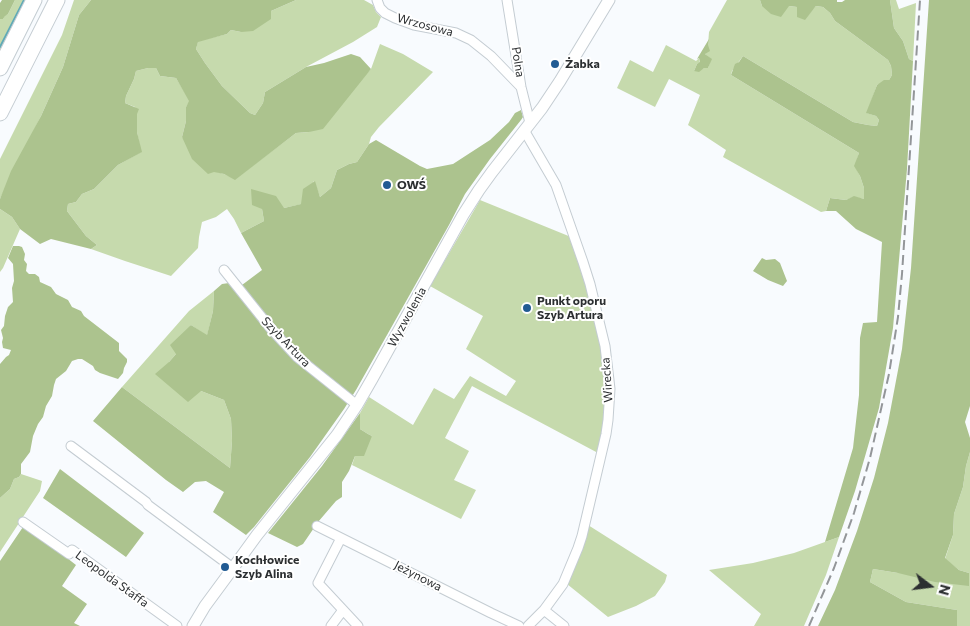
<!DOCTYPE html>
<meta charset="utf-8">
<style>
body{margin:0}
#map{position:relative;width:970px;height:626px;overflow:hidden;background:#f8fbfe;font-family:Commissioner,sans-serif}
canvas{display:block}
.north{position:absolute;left:905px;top:561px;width:50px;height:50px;-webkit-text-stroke:4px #fff;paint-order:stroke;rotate:105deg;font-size:14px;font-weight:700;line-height:20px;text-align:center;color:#2c2f31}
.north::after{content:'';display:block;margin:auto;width:18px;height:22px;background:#2c2f31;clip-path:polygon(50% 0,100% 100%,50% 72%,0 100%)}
</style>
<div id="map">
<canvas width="970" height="626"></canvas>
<div class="north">N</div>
</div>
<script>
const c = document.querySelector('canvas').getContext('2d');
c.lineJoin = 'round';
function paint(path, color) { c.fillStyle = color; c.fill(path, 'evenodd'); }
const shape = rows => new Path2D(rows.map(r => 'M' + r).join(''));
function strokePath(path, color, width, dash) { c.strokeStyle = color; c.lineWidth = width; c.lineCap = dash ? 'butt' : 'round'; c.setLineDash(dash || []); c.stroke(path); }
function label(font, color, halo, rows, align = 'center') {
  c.font = font + ' Commissioner,sans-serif'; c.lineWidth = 4; c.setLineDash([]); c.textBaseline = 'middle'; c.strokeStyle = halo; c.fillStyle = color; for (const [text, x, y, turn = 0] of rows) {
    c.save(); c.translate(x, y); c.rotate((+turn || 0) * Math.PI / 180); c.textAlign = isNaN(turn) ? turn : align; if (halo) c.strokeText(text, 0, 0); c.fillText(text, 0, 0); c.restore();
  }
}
paint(shape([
 [15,0,26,0,0,52,0,19,3,19,5,15,8,14],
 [74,0,91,0,79,15,63,67,41,116,0,199,0,159,62,35],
 [296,0,364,0,373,5,376,12,381,17,377,27,353,42,306,67,265,92,263,103,255,115,250,113,222,86,205,63,196,49,198,41,227,34,231,30,241,32,271,11],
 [727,0,760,0,762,6,789,6,797,7,809,14,816,6,823,7,830,13,835,21,888,60,891,66,892,75,889,80,877,85,867,113,876,116,879,120,877,126,868,125,853,122,743,56,732,71,731,75,859,153,855,166,860,176,864,188,864,199,854,197,846,200,830,198,826,211,821,212,723,157,726,150,688,125,700,95,669,79,655,107,617,88,630,60,653,72,666,45,696,61,699,58,700,63,697,64,694,71,704,68,708,68,711,59,705,54,708,45,709,32],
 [890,0,896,0,899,9,916,3,913,61,909,59,903,41,894,28],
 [380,44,403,54,433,72,379,127,371,137,369,144,357,162,349,164,337,170,331,188,320,197,314,181,302,204,284,208,262,209,264,221,241,233,234,219,227,209,216,217,202,222,199,237,198,248,171,276,125,261,91,249,97,245,86,236,67,211,68,204,76,202,82,194,94,189,118,165,141,152,137,132,137,114,135,107,125,103,126,96,134,79,136,71,148,68,156,68,160,76,176,78,190,101,186,107,186,121,182,137,214,171,224,174,235,179,296,133,309,132,371,69],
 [480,200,571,237,584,274,598,332,608,389,604,429,598,453,472,386,445,438,469,451,454,480,476,490,461,519,352,465,355,456,372,436,368,434,360,429,360,413,369,397,413,425,434,388,454,399,470,376,506,396,516,381,466,349,483,316,430,286],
 [0,209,12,217,20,229,3,268,0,272],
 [214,291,213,311,207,336,191,325,176,354,169,362,201,391,224,400,231,419,232,441,230,468,122,387,189,311],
 [970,452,970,626,957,626,957,610,906,602,870,582,873,569,898,573,969,573,959,570,945,559,953,535,954,514,963,487,966,466],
 [21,474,42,481,40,491,0,552,0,498,10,489,14,479,19,477],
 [588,525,667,575,665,582,655,596,636,606,608,617,567,584],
 [839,537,826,575,804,626,754,626,761,614,709,570,753,563,794,553]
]), '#c6daad');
paint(shape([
 [2,0,15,0,8,14,5,16,3,19,0,19,0,3],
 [91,0,296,0,271,11,271,19,253,31,241,32,231,30,227,34,198,42,196,49,205,63,222,86,250,113,255,115,263,103,265,92,306,67,324,63,351,54,360,57,371,69,323,129,309,132,296,133,235,180,224,174,214,172,208,174,192,159,182,137,186,121,186,107,189,101,176,78,160,76,156,68,148,68,136,71,134,79,126,96,125,103,139,109,137,114,137,132,142,152,118,165,94,189,82,194,76,202,68,204,67,211,86,236,97,245,91,249,51,239,40,244,20,229,12,217,0,209,0,199,11,171,41,116,63,67,79,15],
 [760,0,837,0,837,2,842,2,845,0,890,0,894,28,903,41,909,59,913,61,907,169,893,328,879,408,855,491,839,537,825,542,853,448,859,395,860,338,863,323,877,322,882,242,856,229,836,211,826,211,830,198,846,200,854,196,864,199,864,188,860,176,854,166,859,153,731,75,735,64,739,62,743,56,853,122,868,125,877,126,879,120,876,116,866,113,877,85,884,80,889,80,892,75,891,66,888,60,835,21,830,13,823,7,816,6,805,20,797,17,797,7,789,6,781,17,771,14,762,6],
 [929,0,970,0,970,406,965,422,970,438,970,452,966,466,963,487,954,514,953,535,945,558,959,570,969,573,969,586,935,582,898,573,873,569,870,582,906,602,957,610,957,626,818,626,835,590,857,531,874,478,888,423,902,349,911,268],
 [709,39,708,45,710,51,705,54,712,59,708,68,704,68,699,72,694,71,697,64,700,62,699,58,697,59],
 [521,110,523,117,521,120,490,159,465,194,449,225,356,390,344,409,310,457,254,527,246,535,213,512,224,492,206,481,195,482,183,492,166,480,93,421,122,387,230,468,232,441,231,419,224,400,201,391,188,402,155,374,169,362,176,354,170,345,191,325,207,335,213,311,214,291,222,284,229,283,235,290,242,285,262,270,241,233,264,221,262,209,252,205,251,189,276,196,284,208,301,204,303,189,315,181,320,197,331,188,337,170,349,164,357,162,369,144,376,140,420,166,427,169,453,164,490,140,509,122,515,113],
 [13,246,19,246,22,247,25,254,24,260,27,264,26,271,29,274,35,274,39,277,40,282,51,287,56,294,68,300,72,307,81,311,84,316,119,343,119,351,127,359,127,362,124,368,123,373,118,379,100,373,95,370,93,366,82,359,78,359,72,361,66,371,56,379,54,385,52,396,46,406,43,417,38,424,33,436,30,452,21,464,21,474,19,477,14,479,10,489,0,498,0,364,6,357,9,355,11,350,3,348,2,342,3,338,1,330,4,326,5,316,8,307,13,302,12,288,14,281,13,264,8,258],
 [762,258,766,260,775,259,780,263,787,281,783,286,768,280,753,271],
 [360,413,360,429,368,434,372,436,364,456,355,456,349,471,342,482,342,497,336,501,318,522,303,544,297,547,268,533,322,466],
 [60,469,144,533,126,557,43,498],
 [23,527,35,533,76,565,62,586,87,604,74,623,80,626,0,626,0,561]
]), '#acc38e');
strokePath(shape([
 [0,47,24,0]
]), '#5faab7', 2);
const street = shape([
 [377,0,380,8,385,13,395,18,414,25,456,33,471,40,491,56,521,87],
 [507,0,521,87,530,123],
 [524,130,556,185,583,262,590,284,605,346,610,389,608,420,606,434,582,536,578,548,563,584,544,610,528,626],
 [224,270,272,330,297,357,357,405],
 [71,446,146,502,148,505,233,568],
 [23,522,69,554,72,550,177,626],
 [317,526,491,613,519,626],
 [341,538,318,583,358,626],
 [544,610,564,626],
 [331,626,343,610]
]);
const secondary = shape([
 [193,626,205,606,233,568,257,535,337,435,357,405,372,379,463,215,479,190,492,172,542,108,560,81,609,0]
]);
const highway = shape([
 [0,68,34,0],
 [0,113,57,0]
]);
strokePath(street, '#c4ccd2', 11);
strokePath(secondary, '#c4ccd2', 13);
strokePath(highway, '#c4ccd2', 17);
strokePath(street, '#fff', 9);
strokePath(secondary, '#fff', 11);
strokePath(highway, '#fff', 15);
strokePath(shape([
 [809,626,834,568,854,513,870,458,889,374,898,317,902,274,920,0]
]), '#939699', 2, [10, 5]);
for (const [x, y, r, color] of [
 [555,64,5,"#225b93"],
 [387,185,5,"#225b93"],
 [527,308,5,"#225b93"],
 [225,567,5,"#225b93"]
]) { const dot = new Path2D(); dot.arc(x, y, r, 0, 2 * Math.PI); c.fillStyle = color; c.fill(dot); strokePath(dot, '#fff', 2); }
label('12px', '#2c2f31', '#fff', [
 ["Wrzosowa",425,25,15],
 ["Polna",518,62,81],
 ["Wyzwolenia",407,317,-61],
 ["Szyb Artura",286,342,46],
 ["Wirecka",607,380,-94],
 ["Jeżynowa",418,576,27],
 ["Leopolda Staffa",112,579,36]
]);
label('bold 12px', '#2c2f31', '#fff', [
 ["Żabka",565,64],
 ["OWŚ",397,185],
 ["Punkt oporu",537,301],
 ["Szyb Artura",537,315],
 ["Kochłowice",235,560],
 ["Szyb Alina",235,574]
], 'left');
</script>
